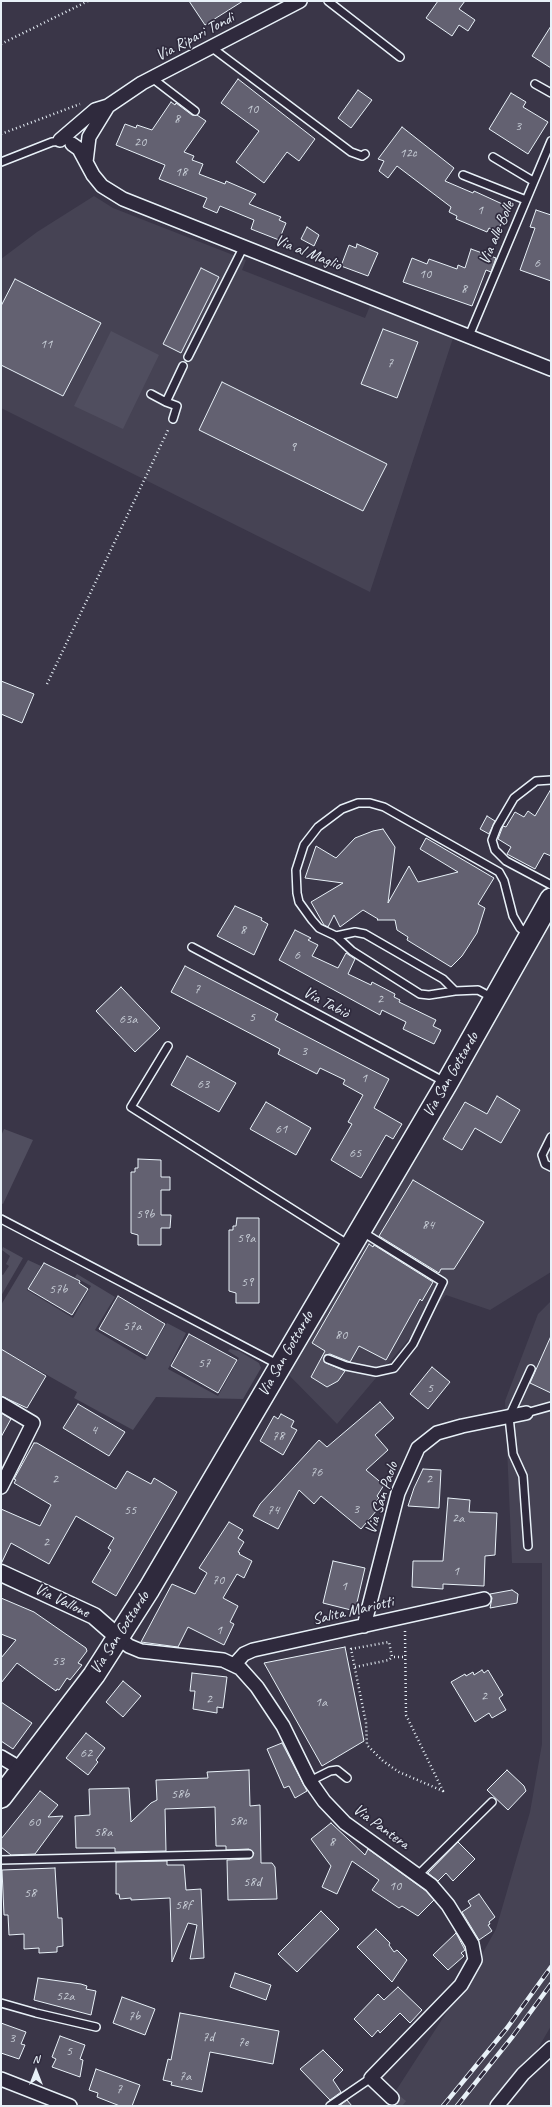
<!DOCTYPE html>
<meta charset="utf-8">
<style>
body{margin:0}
#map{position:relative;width:552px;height:2107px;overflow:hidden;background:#3a3648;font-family:Caveat,sans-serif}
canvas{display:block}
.frame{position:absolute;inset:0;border:2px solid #e8f1f8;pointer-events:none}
.north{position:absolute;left:16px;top:2051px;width:40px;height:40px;-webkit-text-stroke:3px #2f2a3d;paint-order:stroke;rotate:0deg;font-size:11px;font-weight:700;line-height:16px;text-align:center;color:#e8f1f8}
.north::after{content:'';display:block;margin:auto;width:14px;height:18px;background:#e8f1f8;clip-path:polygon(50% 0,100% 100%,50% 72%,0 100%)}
</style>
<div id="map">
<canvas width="552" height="2107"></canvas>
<div class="frame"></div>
<div class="north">N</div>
</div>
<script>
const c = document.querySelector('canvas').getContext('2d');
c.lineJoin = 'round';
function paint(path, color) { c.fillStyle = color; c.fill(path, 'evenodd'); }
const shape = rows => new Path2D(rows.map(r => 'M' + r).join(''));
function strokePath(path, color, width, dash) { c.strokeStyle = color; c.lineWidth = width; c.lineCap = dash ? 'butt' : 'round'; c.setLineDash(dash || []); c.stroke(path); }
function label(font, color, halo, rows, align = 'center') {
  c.font = font + ' Caveat,sans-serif'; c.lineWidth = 3.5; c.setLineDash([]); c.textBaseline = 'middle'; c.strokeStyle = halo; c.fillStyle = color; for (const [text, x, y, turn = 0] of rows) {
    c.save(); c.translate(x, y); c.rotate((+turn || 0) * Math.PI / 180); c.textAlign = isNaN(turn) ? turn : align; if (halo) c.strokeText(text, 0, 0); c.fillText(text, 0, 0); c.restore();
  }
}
paint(shape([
 [94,196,113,208,246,260,242,270,365,318,370,306,453,338,370,592,1,408,1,259,37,232],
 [551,899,551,1272,490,1310,446,1295,337,1424,279,1365],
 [551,1301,551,2026,523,2074,497,2106,386,2106,470,1976,496,1929,530,1812,542,1744,542,1563,512,1563,505,1401,538,1314]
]), '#464354');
paint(shape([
 [111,331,159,355,123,429,74,406],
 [4,1129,33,1140,3,1204,1,1203,1,1136],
 [3,1247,23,1258,1,1296,1,1274,3,1275,9,1266,6,1264,10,1256,2,1250],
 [28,1260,41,1266,27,1290,73,1318,91,1286,75,1277,77,1274,115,1297,95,1330,145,1360,167,1323,186,1333,168,1369,218,1396,239,1358,228,1351,230,1349,239,1351,259,1363,261,1368,243,1399,156,1397,133,1430,74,1398,77,1392,3,1350,1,1353,1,1305]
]), '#504e5f');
const building = shape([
 [189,1,243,1,205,25,189,1],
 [438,1,465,1,459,9,475,20,468,31,459,25,452,36,426,18,438,1],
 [551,26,551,68,532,56,551,26],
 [238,79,315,139,299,161,287,152,264,183,236,162,259,131,221,103,238,79],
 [358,90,372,100,351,128,338,118,358,90],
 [511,93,526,102,523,107,548,122,528,154,489,129,511,93],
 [171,102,175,105,176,103,192,115,197,115,206,121,184,152,194,156,192,160,203,164,199,174,225,184,226,181,256,194,249,204,281,217,279,220,286,223,279,240,251,229,254,220,220,206,217,213,203,207,207,198,159,179,165,165,116,145,125,124,136,128,137,125,152,130,171,102],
 [402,127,454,168,445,181,473,193,474,191,511,208,504,225,501,224,497,232,489,228,487,232,456,219,457,216,449,212,451,207,397,166,388,178,379,171,384,161,378,159,402,127],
 [536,210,551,215,551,281,520,270,535,228,530,227,536,210],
 [307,227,319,235,314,246,301,239,307,227],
 [357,244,378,253,368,276,341,266,349,245,356,248,357,244],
 [471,249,496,258,491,272,486,270,472,306,403,282,412,258,427,264,429,259,457,269,458,265,465,268,471,249],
 [201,268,219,277,181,353,163,344,201,268],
 [15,279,101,323,63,396,1,365,1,306,15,279],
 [383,329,418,342,397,398,361,384,383,329],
 [222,382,387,464,363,511,199,430,222,382],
 [1,681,34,694,22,723,1,714,1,681],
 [551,789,551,856,544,853,535,869,507,854,511,847,498,839,503,826,506,827,515,812,524,817,528,811,535,816,551,789],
 [487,816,495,821,489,834,480,829,487,816],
 [383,829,395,847,388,903,409,866,418,882,458,872,420,849,426,838,494,878,478,904,485,908,477,933,462,956,451,967,407,940,408,937,397,930,395,920,377,920,378,919,363,910,340,927,334,915,328,927,324,925,311,902,343,883,305,878,316,846,336,858,355,838,373,831,383,829],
 [235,906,262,918,261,920,268,924,254,955,217,936,235,906],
 [295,930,311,938,308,940,318,945,312,956,338,968,346,953,355,959,348,974,371,985,372,982,395,994,394,997,400,1000,399,1002,436,1020,433,1026,441,1030,434,1044,403,1029,406,1022,382,1010,380,1015,279,960,295,930],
 [185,966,278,1014,275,1020,389,1079,374,1108,402,1124,393,1139,386,1135,361,1178,331,1160,352,1124,348,1122,363,1095,343,1084,345,1080,320,1068,317,1074,278,1054,280,1049,171,992,185,966],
 [121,987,160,1028,135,1052,96,1011,121,987],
 [187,1056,236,1083,219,1112,171,1085,187,1056],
 [497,1096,520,1110,501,1143,475,1128,462,1150,443,1139,465,1102,487,1114,497,1096],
 [266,1102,311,1128,296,1155,250,1129,266,1102],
 [138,1159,161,1160,161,1177,170,1177,170,1190,161,1190,161,1215,171,1215,170,1228,161,1228,161,1245,138,1245,138,1235,131,1233,131,1172,135,1172,135,1168,138,1168,138,1159],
 [413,1180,484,1222,454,1269,441,1269,439,1273,379,1236,413,1180],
 [237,1218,259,1218,259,1303,236,1303,236,1293,229,1291,229,1230,233,1230,233,1226,236,1226,237,1218],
 [369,1244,373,1247,374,1245,433,1282,422,1301,420,1299,386,1360,359,1346,350,1362,330,1354,325,1355,324,1362,345,1371,338,1381,327,1387,311,1377,325,1351,312,1343,369,1244],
 [44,1263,80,1281,79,1283,88,1289,72,1315,28,1289,44,1263],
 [118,1296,165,1324,147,1356,99,1329,118,1296],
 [189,1334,237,1360,218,1393,171,1366,189,1334],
 [551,1336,551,1393,530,1383,551,1336],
 [1,1349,46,1376,27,1408,1,1396,1,1349],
 [432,1367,450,1382,428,1409,410,1394,432,1367],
 [380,1402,394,1418,375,1435,388,1450,366,1470,384,1485,377,1496,379,1498,372,1506,377,1510,361,1529,321,1496,314,1504,299,1490,278,1529,253,1516,260,1504,319,1440,327,1447,380,1402],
 [78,1404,125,1432,109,1456,63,1428,78,1404],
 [1,1413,11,1419,1,1437,1,1413],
 [281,1414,294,1421,291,1427,297,1430,283,1455,260,1441,274,1416,278,1419,281,1414],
 [34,1443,37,1443,116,1489,127,1471,151,1484,154,1478,177,1492,116,1596,92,1582,111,1550,108,1548,114,1538,76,1516,49,1564,11,1543,1,1564,1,1509,40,1526,51,1505,14,1483,16,1480,14,1479,34,1443],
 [423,1469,441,1470,439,1508,408,1506,414,1488,423,1469],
 [448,1498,470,1500,469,1512,497,1513,495,1555,485,1556,484,1586,443,1584,443,1589,412,1587,413,1561,443,1561,448,1498],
 [229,1522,243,1530,238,1538,244,1542,238,1552,240,1553,239,1554,252,1561,244,1578,237,1574,223,1598,238,1606,230,1622,234,1624,224,1645,188,1627,178,1647,141,1642,172,1584,195,1594,207,1573,199,1568,229,1522],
 [333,1561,365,1568,355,1611,323,1603,333,1561],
 [512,1590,518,1594,517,1603,490,1608,492,1598,490,1594,512,1590],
 [1,1598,34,1612,86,1648,87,1651,78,1663,82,1665,70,1680,67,1678,59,1690,57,1689,56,1691,17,1663,1,1683,1,1658,16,1640,1,1634,1,1598],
 [345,1647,364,1741,322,1766,264,1663,345,1647],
 [482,1670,484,1673,488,1670,503,1695,499,1698,506,1710,492,1718,489,1713,475,1722,451,1682,465,1674,466,1676,473,1672,474,1675,482,1670],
 [192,1673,227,1677,223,1708,217,1707,217,1713,193,1709,195,1691,190,1691,192,1673],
 [123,1681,141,1696,123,1717,106,1702,123,1681],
 [1,1702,32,1723,13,1749,1,1741,1,1702],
 [86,1733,105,1748,96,1760,98,1762,88,1775,66,1758,86,1733],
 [282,1743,307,1791,295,1798,289,1786,284,1788,267,1749,282,1743],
 [249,1770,250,1806,260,1805,261,1863,272,1863,275,1867,277,1899,228,1900,227,1860,250,1859,254,1853,249,1849,226,1850,226,1846,216,1846,215,1807,165,1809,166,1851,115,1852,115,1848,76,1848,75,1816,90,1815,89,1789,129,1788,131,1822,151,1803,157,1800,156,1780,208,1778,207,1772,249,1770],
 [507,1770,524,1786,526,1791,508,1810,487,1790,507,1770],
 [40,1791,58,1805,48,1817,63,1816,35,1854,11,1855,1,1847,1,1839,40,1791],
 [331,1823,365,1855,368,1849,426,1891,434,1900,418,1916,402,1906,399,1908,372,1890,379,1880,352,1861,337,1894,322,1887,331,1866,311,1839,331,1823],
 [458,1842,475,1859,453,1881,446,1873,438,1881,428,1873,458,1842],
 [167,1861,167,1865,184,1865,186,1890,201,1889,204,1958,190,1959,197,1925,188,1923,172,1962,170,1898,131,1900,131,1898,120,1899,119,1894,116,1894,116,1862,167,1861],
 [55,1868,58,1918,62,1918,63,1946,57,1947,57,1952,39,1953,39,1948,24,1949,24,1934,9,1935,8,1915,4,1915,2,1870,55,1868],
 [479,1894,495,1917,489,1922,490,1924,488,1925,492,1931,479,1940,462,1912,471,1906,468,1901,479,1894],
 [321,1911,339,1929,297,1972,278,1954,321,1911],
 [376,1929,390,1943,389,1945,394,1952,397,1950,407,1960,392,1982,357,1947,376,1929],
 [456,1933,465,1950,461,1953,464,1956,448,1970,433,1955,456,1933],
 [235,1973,271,1985,266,2000,230,1987,235,1973],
 [38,1978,81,1984,87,1986,86,1989,96,1991,91,2015,34,2000,38,1978],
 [398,1987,422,2010,410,2023,400,2013,380,2033,378,2030,372,2037,354,2019,378,1994,384,2000,398,1987],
 [122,1997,155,2009,145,2035,113,2023,122,1997],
 [180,2013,279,2031,273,2064,210,2052,202,2092,171,2085,172,2082,163,2080,168,2059,171,2060,180,2013],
 [1,2023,26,2032,21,2044,25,2045,19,2059,1,2053,1,2023],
 [60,2036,85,2045,80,2059,83,2060,80,2077,52,2067,56,2059,52,2057,60,2036],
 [323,2050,343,2070,333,2080,341,2092,330,2100,300,2069,323,2050],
 [96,2069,140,2085,132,2106,120,2106,97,2097,98,2093,89,2090,96,2069],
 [347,2100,352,2106,339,2106,347,2100]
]);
paint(building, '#636171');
strokePath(building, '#e8f1f8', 1);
strokePath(shape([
 [392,2098,402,2106]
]), '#545262', 13, [13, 6]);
const service = shape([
 [328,1,400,57],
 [211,47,351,152,362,156,365,154],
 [152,78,195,111],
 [535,84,551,93],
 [493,157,533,181],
 [1,162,52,142,63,141],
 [463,175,526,200],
 [469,336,551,141],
 [188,357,244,246],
 [151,394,166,402],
 [173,419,177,406,166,402,183,366],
 [551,780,536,781,514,798,497,827,492,840,495,850,506,861,551,885],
 [336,936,352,951,420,994,429,995,455,991],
 [192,947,445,1082],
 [493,998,478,990,455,991,443,979,365,934,355,932,336,936,319,928,312,920,299,902,297,893,296,870,304,845,318,827,342,809,358,803,370,803,384,807,499,872,504,881,513,916,520,928,529,935],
 [168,1046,131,1107,349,1245],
 [551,1137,542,1155,545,1164,551,1167],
 [1,1219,279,1365],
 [328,1359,346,1366,376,1372,394,1368,413,1344,443,1282,361,1231],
 [526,1413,551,1406],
 [528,1546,523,1476,513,1454,509,1417,531,1369],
 [310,1781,330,1771,337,1770,347,1778],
 [1,1860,249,1854],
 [418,1875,492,1802],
 [1,2003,36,2013,96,2027],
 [330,2106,371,2078]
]);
const minor = shape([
 [60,140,95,110,108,106,142,83,300,1],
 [72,144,79,149,93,175,102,186,123,199,551,369],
 [86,162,89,137,108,106],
 [1,1404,33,1423,1,1487],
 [364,1626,398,1493,418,1448,437,1433,462,1426,526,1413],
 [118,1637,129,1646,141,1651,223,1660,240,1668,257,1687,283,1726,310,1781,324,1801,345,1823,431,1885,448,1905,472,1944,475,1960,461,1985,371,2078,392,2098],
 [235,1664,244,1654,253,1650,484,1599],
 [1,1757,23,1770],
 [1,2079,70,2106],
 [497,2106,523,2074,551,2048]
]);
const tertiary = shape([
 [1,1573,94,1616,118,1637]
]);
const primary = shape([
 [1,1797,94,1675,149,1589,447,1083,551,899]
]);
strokePath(service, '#e8f1f8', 10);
strokePath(minor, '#e8f1f8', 16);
strokePath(tertiary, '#e8f1f8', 19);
strokePath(primary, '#e8f1f8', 24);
strokePath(shape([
 [1,44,88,1],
 [1,134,80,104],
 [47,684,169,428],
 [405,1631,406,1715,443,1791,399,1772,383,1761,367,1745,366,1723,351,1649,389,1642,392,1657,406,1657],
 [355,1667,389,1660,392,1657]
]), '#e8f1f8', 2.5, [1, 3]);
strokePath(service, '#2f2a3d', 7);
strokePath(minor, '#2f2a3d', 13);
strokePath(tertiary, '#2f2a3d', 16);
strokePath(primary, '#2f2a3d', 21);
const rail = shape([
 [443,2106,507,2028,551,1967],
 [457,2106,513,2036,551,1984]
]);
strokePath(rail, '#e8f1f8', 4.5);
strokePath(rail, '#2f2a3d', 3, [9]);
label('14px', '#c7cdd6', null, [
 ["10",252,109],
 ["8",177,119],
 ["3",518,126],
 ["20",140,142],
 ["12c",408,153],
 ["18",181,172],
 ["1",480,210],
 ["6",537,263],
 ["10",425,274],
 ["8",464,289],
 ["11",46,344],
 ["7",390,363],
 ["9",293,447],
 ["8",243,930],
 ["6",297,955],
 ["7",197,989],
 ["2",380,999],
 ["5",252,1017],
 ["63a",128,1019],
 ["3",304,1051],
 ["1",364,1078],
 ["63",203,1084],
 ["61",281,1129],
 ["65",355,1153],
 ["59b",145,1214],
 ["84",428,1225],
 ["59a",246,1238],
 ["59",247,1282],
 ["57b",58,1289],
 ["57a",132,1326],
 ["80",341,1335],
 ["57",204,1363],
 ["5",430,1388],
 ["4",94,1430],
 ["78",278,1436],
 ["76",316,1472],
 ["2",55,1479],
 ["2",429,1479],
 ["3",356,1509],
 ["55",130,1510],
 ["74",273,1510],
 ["2a",458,1518],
 ["2",46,1542],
 ["1",456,1571],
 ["70",218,1580],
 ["1",344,1586],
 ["1",219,1630],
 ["53",58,1661],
 ["2",484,1696],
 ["2",209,1699],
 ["1a",321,1702],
 ["62",86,1753],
 ["58b",180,1794],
 ["58c",238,1821],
 ["60",34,1822],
 ["58a",103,1832],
 ["8",332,1842],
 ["58d",252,1882],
 ["10",395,1886],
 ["58",30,1893],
 ["58f",183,1905],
 ["52a",65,1996],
 ["7b",134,2016],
 ["7d",208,2037],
 ["3",12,2038],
 ["7e",243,2042],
 ["5",69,2051],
 ["7a",185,2076],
 ["7",119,2089]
]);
label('16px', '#e8f1f8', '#2f2a3d', [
 ["Via Ripari Tondi",195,37,-28],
 ["Via alle Bolle",497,233,-67],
 ["Via al Maglio",308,253,22],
 ["Via Tabiò",326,1003,28],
 ["Via San Gottardo",451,1075,-60],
 ["Via San Gottardo",286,1354,-60],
 ["Via San Paolo",382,1498,-72],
 ["Via Vallone",62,1601,26],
 ["Salita Mariotti",353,1611,-13],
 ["Via San Gottardo",120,1633,-57],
 ["Via Pantera",381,1827,36]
]);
</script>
